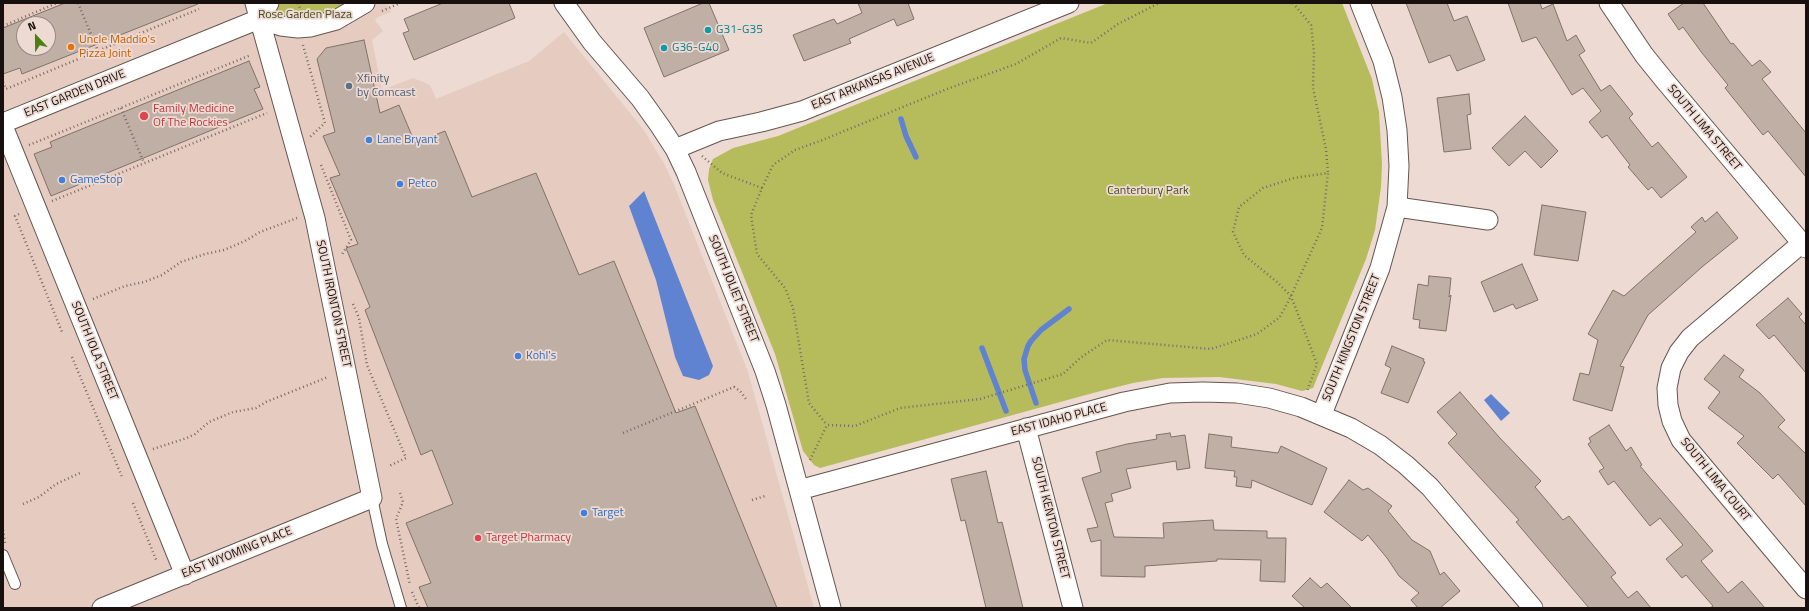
<!DOCTYPE html>
<style>
body{margin:0}
#map{position:relative;width:1809px;height:611px;overflow:hidden;background:#eddad2;font-family:"Titillium Web",sans-serif}
canvas{display:block}
.frame{position:absolute;inset:0;border:4px solid #17100e;pointer-events:none}
.north{position:absolute;left:16px;top:16px;width:40px;height:40px;box-sizing:border-box;background:#eddad2;border:1px solid #978984;border-radius:50%;rotate:338deg;font-size:11px;font-weight:700;line-height:16px;text-align:center;color:#17100e}
.north::after{content:'';display:block;margin:auto;width:14px;height:18px;background:#4b7f14;clip-path:polygon(50% 0,100% 100%,50% 72%,0 100%)}
</style>
<div id="map">
<canvas width="1809" height="611"></canvas>
<div class="frame"></div>
<div class="north">N</div>
</div>
<script>
const c = document.querySelector('canvas').getContext('2d');
c.lineJoin = 'round';
function paint(path, color) { c.fillStyle = color; c.fill(path, 'evenodd'); }
const shape = rows => new Path2D(rows.map(r => 'M' + r).join(''));
function strokePath(path, color, width, dash) { c.strokeStyle = color; c.lineWidth = width; c.lineCap = dash ? 'butt' : 'round'; c.setLineDash(dash || []); c.stroke(path); }
function label(font, color, halo, rows, align = 'center') {
  c.font = font + ' "Titillium Web",sans-serif'; c.lineWidth = 3.5; c.setLineDash([]); c.textBaseline = 'middle'; c.strokeStyle = halo; c.fillStyle = color; for (const [text, x, y, turn = 0] of rows) {
    c.save(); c.translate(x, y); c.rotate((+turn || 0) * Math.PI / 180); c.textAlign = isNaN(turn) ? turn : align; if (halo) c.strokeText(text, 0, 0); c.fillText(text, 0, 0); c.restore();
  }
}
paint(shape([
 [3,3,387,3,391,12,378,17,375,20,383,31,372,40,382,90,413,78,430,85,436,99,529,61,564,32,643,129,665,165,675,187,748,372,814,608,3,608],
 [24,24,48,24,48,48,24,48]
]), '#e6cbc0');
paint(shape([
 [269,3,365,3,347,15,273,24],
 [1108,3,1342,3,1372,79,1379,112,1382,164,1381,187,1375,230,1366,259,1313,388,1302,391,1276,384,1219,377,1163,378,1133,383,1093,393,820,468,814,465,803,451,775,354,713,200,708,180,709,169,713,159,733,148,778,136]
]), '#b6bc5b');
paint(shape([
 [644,191,713,366,709,375,699,380,683,376,675,357,656,280,629,206],
 [1491,394,1510,413,1501,421,1484,400]
]), '#5f83d1');
strokePath(shape([
 [901,119,906,136,916,157],
 [982,348,1006,411],
 [1036,403,1025,370,1024,359,1028,346,1031,341,1041,330,1069,309]
]), '#5f83d1', 5.5);
const building = shape([
 [65,3,198,3,198,4,22,74,20,68,3,74,3,28,65,3],
 [24,24,48,24,48,48,24,48,24,24],
 [443,3,509,3,515,18,414,60,403,33,409,31,404,19,443,3],
 [703,3,709,3,729,50,664,77,644,28,703,3],
 [858,3,908,3,914,19,897,26,894,19,849,39,851,43,804,61,793,35,834,19,837,24,862,13,858,3],
 [1406,3,1447,3,1454,21,1467,16,1485,60,1457,71,1450,55,1429,63,1406,3],
 [1508,3,1540,3,1542,9,1553,4,1567,41,1576,35,1585,51,1579,55,1601,91,1610,85,1633,114,1629,118,1652,147,1658,142,1687,177,1661,198,1652,187,1648,190,1628,167,1630,165,1607,135,1602,138,1589,122,1601,111,1583,88,1572,95,1536,37,1522,42,1508,3],
 [1684,3,1703,3,1731,44,1733,43,1752,66,1760,60,1771,72,1762,79,1806,133,1806,177,1768,131,1763,135,1725,88,1728,85,1702,53,1683,27,1679,30,1668,14,1684,3],
 [364,40,380,113,399,105,415,143,445,131,472,197,536,173,579,275,614,261,676,413,695,406,777,608,428,608,419,587,431,583,406,523,453,504,432,450,421,455,365,310,370,307,346,248,358,244,330,178,340,175,323,136,335,132,317,59,326,48,364,40],
 [249,61,260,87,254,89,263,109,51,196,34,154,52,147,50,142,249,61],
 [1469,94,1471,114,1467,115,1471,149,1444,152,1437,98,1469,94],
 [1525,116,1558,151,1541,168,1525,151,1509,166,1492,148,1525,116],
 [1542,205,1586,212,1578,261,1534,255,1542,205],
 [1717,212,1738,238,1702,267,1648,315,1620,366,1624,367,1612,411,1573,400,1580,373,1589,375,1598,340,1588,334,1613,290,1624,296,1696,232,1691,227,1702,217,1705,222,1717,212],
 [1522,264,1538,300,1516,309,1513,304,1494,312,1481,282,1522,264],
 [1429,276,1451,278,1449,297,1451,295,1446,331,1419,328,1420,320,1413,319,1418,284,1428,286,1429,276],
 [1788,298,1802,314,1799,317,1806,325,1806,373,1774,335,1769,339,1756,325,1788,298],
 [1392,346,1424,359,1423,361,1425,362,1408,403,1381,393,1391,368,1385,365,1392,346],
 [1724,355,1744,370,1739,377,1760,393,1785,420,1778,427,1806,454,1806,506,1778,474,1773,479,1737,443,1744,436,1708,408,1720,392,1704,379,1724,355],
 [1460,392,1499,437,1541,481,1535,487,1563,520,1569,516,1616,573,1611,577,1628,598,1637,591,1651,608,1589,608,1516,522,1519,520,1448,443,1457,434,1437,412,1460,392],
 [1609,425,1626,451,1631,447,1642,465,1640,466,1713,551,1701,561,1728,593,1742,581,1765,608,1710,608,1713,606,1686,575,1682,578,1666,559,1683,545,1660,518,1650,526,1614,481,1608,485,1599,471,1604,468,1588,444,1591,442,1589,438,1609,425],
 [1170,433,1171,437,1185,435,1190,468,1177,470,1176,461,1126,469,1131,488,1111,494,1113,501,1105,503,1114,537,1164,538,1163,523,1213,520,1214,530,1267,531,1267,538,1286,538,1285,582,1260,581,1261,560,1217,559,1217,561,1145,566,1145,577,1101,576,1101,540,1091,542,1087,529,1098,527,1082,478,1101,472,1096,452,1127,444,1157,439,1156,435,1170,433],
 [1209,434,1232,437,1231,447,1278,453,1281,446,1327,468,1312,505,1252,480,1251,488,1236,486,1237,477,1234,477,1235,471,1205,468,1209,434],
 [986,471,998,523,1002,522,1023,608,986,608,965,520,961,521,951,479,986,471],
 [1349,480,1363,490,1368,488,1392,506,1388,511,1412,540,1430,551,1440,575,1444,572,1460,591,1440,608,1418,608,1411,600,1419,593,1399,576,1387,558,1368,535,1362,541,1324,512,1349,480],
 [1310,578,1321,588,1327,583,1352,608,1305,608,1292,596,1310,578]
]);
paint(building, '#bfafa4');
strokePath(building, '#817268', 1);
const lane = shape([
 [372,498,382,544,401,608],
 [3,555,15,584]
]);
const street = shape([
 [564,3,592,42,640,98,660,126,675,149,686,172,765,371,776,405,831,608],
 [1609,3,1644,55,1665,81,1806,248],
 [259,19,281,26,298,28,310,27,336,20,365,3],
 [3,123,259,19,269,3],
 [3,126,185,575],
 [675,149,719,131,761,122,802,111,1069,3],
 [1397,207,1488,220],
 [1802,243,1690,338,1679,352,1671,368,1667,388,1668,405,1672,421,1681,440,1806,589],
 [1322,414,1380,268,1397,207,1399,166,1397,130,1392,97,1383,61,1360,3],
 [1026,428,1073,608],
 [799,490,1124,402,1170,393,1203,392,1237,393,1269,398,1301,407,1351,428,1380,445,1406,465,1430,487,1533,608],
 [102,608,372,498,315,218,255,3]
]);
strokePath(lane, '#66564f', 12);
strokePath(street, '#66564f', 21);
strokePath(shape([
 [78,3,98,51],
 [298,3,301,11],
 [1293,3,1311,25,1314,52,1313,88,1326,149,1328,173],
 [382,11,400,3],
 [3,26,57,3],
 [303,45,325,123,310,137],
 [3,82,6,89,199,9],
 [121,108,144,163],
 [29,145,251,55],
 [702,156,722,173,762,188,751,215,757,254,785,288,793,308,809,403,827,425],
 [321,165,351,240,341,256],
 [762,188,773,165,795,150,820,141,947,89,1016,64,1061,38,1091,43,1118,24,1159,3],
 [52,201,267,113],
 [19,214,15,216,62,332],
 [93,299,125,286,144,282,162,275,181,262,205,254,224,250,245,241,260,232,297,218],
 [353,304,359,318,367,365,406,458,389,466],
 [72,357,122,477],
 [623,433,734,387,740,391,746,399],
 [153,449,187,438,195,434,209,422,233,412,256,408,266,402,328,377],
 [810,460,827,425,855,426,900,408,980,399,1063,374,1080,358,1107,340,1211,349,1257,334,1280,317,1291,296,1322,228,1328,173,1294,178,1263,188,1239,207,1233,232,1244,255,1277,282,1291,296,1317,364,1307,391],
 [400,493,403,502,396,519,410,585],
 [752,500,765,496],
 [133,503,157,562],
 [23,504,39,497,56,484,80,473],
 [3,530,5,543],
 [412,592,419,608]
]), '#776b66', 2.5, [1, 3]);
strokePath(lane, '#fff', 10);
strokePath(street, '#fff', 19);
for (const [x, y, r, color] of [
 [708,30,4,"#0f9aa8"],
 [71,47,4,"#e8710a"],
 [664,48,4,"#0f9aa8"],
 [349,86,4,"#5c6f8a"],
 [144,116,5,"#e0444e"],
 [369,140,4,"#3f7fe0"],
 [62,180,4,"#3f7fe0"],
 [400,184,4,"#3f7fe0"],
 [518,356,4,"#3f7fe0"],
 [584,513,4,"#3f7fe0"],
 [478,538,4,"#e0444e"]
]) { const dot = new Path2D(); dot.arc(x, y, r, 0, 2 * Math.PI); c.fillStyle = color; c.fill(dot); strokePath(dot, '#eddad2', 1.5); }
label('12px', '#484b21', '#eddad2', [
 ["Rose Garden Plaza",305,15],
 ["Canterbury Park",1148,191]
]);
label('12px', '#0d838f', '#eddad2', [
 ["G31-G35",716,30],
 ["G36-G40",672,48]
], 'left');
label('12px', '#c56008', '#eddad2', [
 ["Uncle Maddio's",79,40],
 ["Pizza Joint",79,54]
], 'left');
label('12px', '#4e5e75', '#eddad2', [
 ["Xfinity",357,79],
 ["by Comcast",357,93]
], 'left');
label('12px', '#17100e', '#eddad2', [
 ["EAST ARKANSAS AVENUE",873,82,-22],
 ["EAST GARDEN DRIVE",75,94,-22],
 ["SOUTH LIMA STREET",1704,128,50],
 ["SOUTH JOLIET STREET",733,289,68],
 ["SOUTH IRONTON STREET",333,304,78],
 ["SOUTH KINGSTON STREET",1352,338,-68],
 ["SOUTH IOLA STREET",94,351,68],
 ["EAST IDAHO PLACE",1059,420,-15],
 ["SOUTH LIMA COURT",1715,480,51],
 ["SOUTH KENTON STREET",1050,518,76],
 ["EAST WYOMING PLACE",237,553,-22]
]);
label('12px', '#be3a42', '#eddad2', [
 ["Family Medicine",153,109],
 ["Of The Rockies",153,123],
 ["Target Pharmacy",486,538]
], 'left');
label('12px', '#366cbe', '#eddad2', [
 ["Lane Bryant",377,140],
 ["GameStop",70,180],
 ["Petco",408,184],
 ["Kohl's",526,356],
 ["Target",592,513]
], 'left');
</script>
